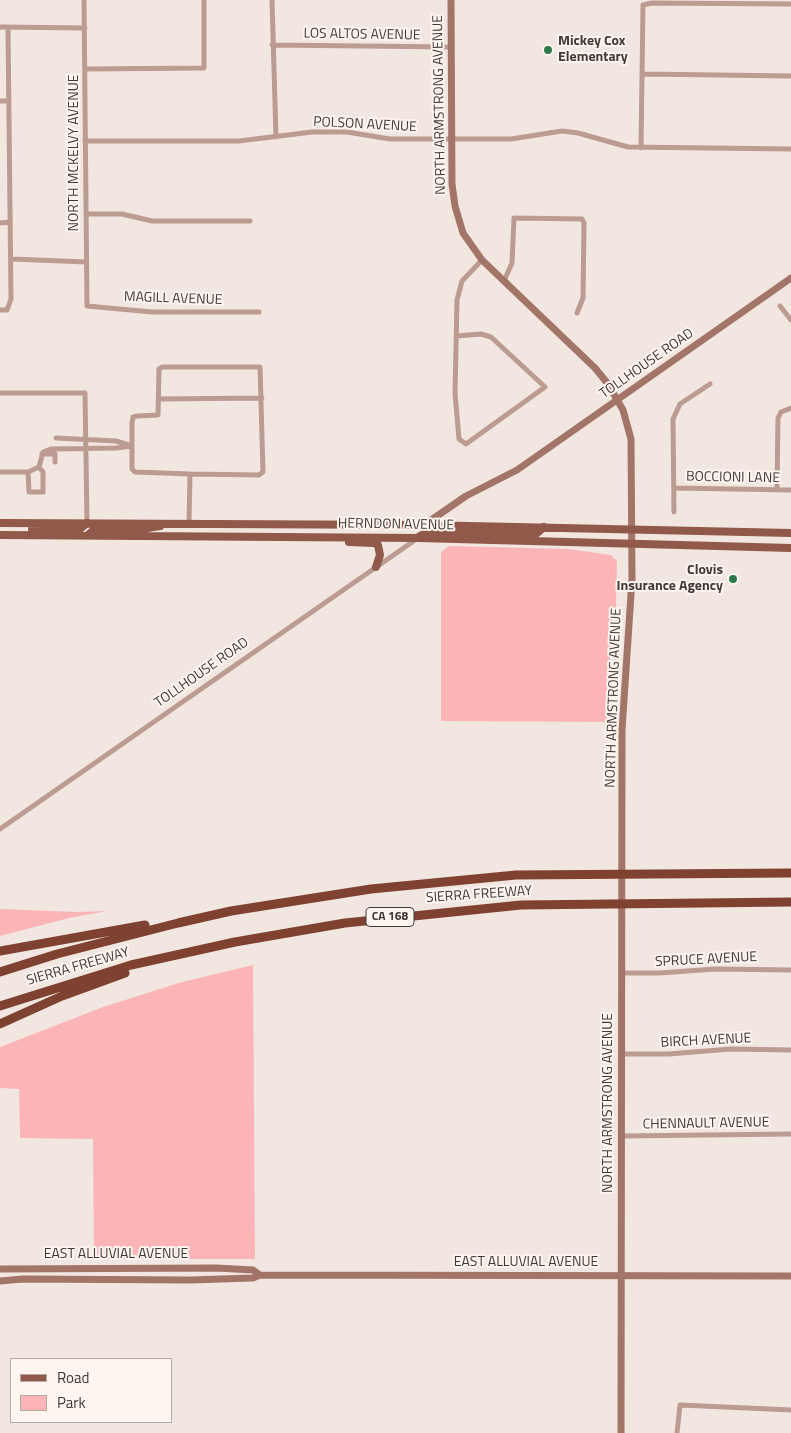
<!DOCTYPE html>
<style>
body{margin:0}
#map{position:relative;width:791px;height:1433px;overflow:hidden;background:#f2e7e0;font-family:"Titillium Web",sans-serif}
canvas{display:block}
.legend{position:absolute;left:10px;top:1358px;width:162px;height:65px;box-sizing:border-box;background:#fef5ef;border:1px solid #b2aaa6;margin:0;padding:6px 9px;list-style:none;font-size:15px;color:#3f3a38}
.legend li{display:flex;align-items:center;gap:10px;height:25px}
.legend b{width:25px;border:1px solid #b2aaa6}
</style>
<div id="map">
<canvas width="791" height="1433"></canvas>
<ul class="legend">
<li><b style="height:6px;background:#90594a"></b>Road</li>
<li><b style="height:14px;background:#fbb5b7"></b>Park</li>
</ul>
</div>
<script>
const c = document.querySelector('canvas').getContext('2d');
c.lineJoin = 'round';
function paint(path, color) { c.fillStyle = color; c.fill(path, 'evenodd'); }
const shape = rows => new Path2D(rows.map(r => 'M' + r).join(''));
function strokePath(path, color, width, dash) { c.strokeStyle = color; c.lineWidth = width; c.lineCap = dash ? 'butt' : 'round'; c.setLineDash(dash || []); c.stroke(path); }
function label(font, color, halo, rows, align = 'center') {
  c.font = font + ' "Titillium Web",sans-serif'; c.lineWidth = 4; c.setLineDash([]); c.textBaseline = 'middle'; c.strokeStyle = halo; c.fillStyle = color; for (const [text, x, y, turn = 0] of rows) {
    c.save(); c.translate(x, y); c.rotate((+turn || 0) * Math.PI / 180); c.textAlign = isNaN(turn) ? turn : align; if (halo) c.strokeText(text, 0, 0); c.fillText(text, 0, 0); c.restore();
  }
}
paint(shape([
 [449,546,568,549,611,555,617,561,616,607,609,664,610,722,441,721,441,552],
 [0,909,76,912,107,911,69,918,0,936],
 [253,965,255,1259,94,1259,93,1139,20,1138,19,1089,0,1088,0,1047,103,1007,182,982]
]), '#fbb5b7');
strokePath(shape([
 [84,0,87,306,152,312,259,312],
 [272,0,276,137],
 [0,27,85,28],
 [272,45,451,47],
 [86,69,204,68,204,0],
 [642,74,791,76],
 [0,101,9,101],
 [85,141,239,141,312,132,347,132,390,139,511,139,562,131,578,133,628,147,791,149],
 [641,148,643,5,652,3,791,4],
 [87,214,122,214,152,221,250,221],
 [0,223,10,222],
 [12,259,86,262],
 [504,281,512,263,514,218,582,219,584,223,583,298,577,313],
 [780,306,791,320],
 [0,310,7,310,11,299,8,28],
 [457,336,481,334,491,337,545,387,466,444,459,439,455,393,457,300,462,281,482,260],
 [0,393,85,393,87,523],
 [159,399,262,398],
 [42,454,55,454,55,462],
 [0,472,28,472,39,467,43,452,51,449,116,448,132,446,116,441,56,438],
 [28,472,29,492,43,492,43,472,39,467],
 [674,488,791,490],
 [777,490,778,418,781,412,791,408],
 [674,512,673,419,680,404,710,384],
 [189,522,190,474,259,475,263,472,260,367,162,367,159,369,158,415,137,416,133,417,132,423,132,469,135,472,190,474],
 [0,829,418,538],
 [622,973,660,973,715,969,791,970],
 [622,1054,669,1054,731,1049,791,1050],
 [621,1136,791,1134],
 [677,1433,680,1405,791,1410]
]), '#bb9b92', 5);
strokePath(shape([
 [451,0,452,184,455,206,463,233,482,260,595,368,608,384,623,410,631,439,632,579,622,730,621,1433],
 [424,525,466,496,517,470,791,278],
 [0,1269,216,1268,253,1270,260,1275],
 [0,1281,23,1279,190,1280,253,1278,260,1275,791,1276]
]), '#a37568', 7);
strokePath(shape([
 [0,523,424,525,791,533],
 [32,529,80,529,87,523],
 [89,534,95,529,141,529,160,526],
 [0,535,418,538,791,548],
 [420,536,429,532,536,534,544,527],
 [349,542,374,543,378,545,380,555,376,567]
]), '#90594a', 8);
strokePath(shape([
 [0,951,145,925],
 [0,972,57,954,178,923,231,911,371,889,516,875,791,873],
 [0,1006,131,965,235,942,345,923,521,905,791,902],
 [0,1024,62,996,125,973]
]), '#7f4130', 9);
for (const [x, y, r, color] of [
 [548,50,5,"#2c7a49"],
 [733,579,5,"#2c7a49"]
]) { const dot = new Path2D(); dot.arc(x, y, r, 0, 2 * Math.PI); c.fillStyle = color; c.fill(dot); strokePath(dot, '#fef5ef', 2); }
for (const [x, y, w] of [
 [390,917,48]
]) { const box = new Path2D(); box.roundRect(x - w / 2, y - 9.5, w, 19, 4); c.fillStyle = '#fef5ef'; c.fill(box); strokePath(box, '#3f3a38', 1); }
label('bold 12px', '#3f3a38', null, [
 ["CA 168",390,917]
]);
label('14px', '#3f3a38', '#fef5ef', [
 ["LOS ALTOS AVENUE",362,35,1],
 ["NORTH ARMSTRONG AVENUE",440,105,-91],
 ["POLSON AVENUE",365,125,3],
 ["NORTH MCKELVY AVENUE",75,153,-90],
 ["MAGILL AVENUE",173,299,2],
 ["TOLLHOUSE ROAD",647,364,-35],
 ["BOCCIONI LANE",733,478,1],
 ["HERNDON AVENUE",396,525,1],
 ["TOLLHOUSE ROAD",202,673,-35],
 ["NORTH ARMSTRONG AVENUE",614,698,-88],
 ["SIERRA FREEWAY",479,895,-4],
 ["SPRUCE AVENUE",706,960,-3],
 ["SIERRA FREEWAY",78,967,-16],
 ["BIRCH AVENUE",706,1041,-3],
 ["NORTH ARMSTRONG AVENUE",609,1103,-90],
 ["CHENNAULT AVENUE",706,1124,-1],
 ["EAST ALLUVIAL AVENUE",116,1255],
 ["EAST ALLUVIAL AVENUE",526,1263]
]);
label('bold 14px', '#3f3a38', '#fef5ef', [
 ["Mickey Cox",558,42],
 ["Elementary",558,58],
 ["Clovis",723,571,"right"],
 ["Insurance Agency",723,587,"right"]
], 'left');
</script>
